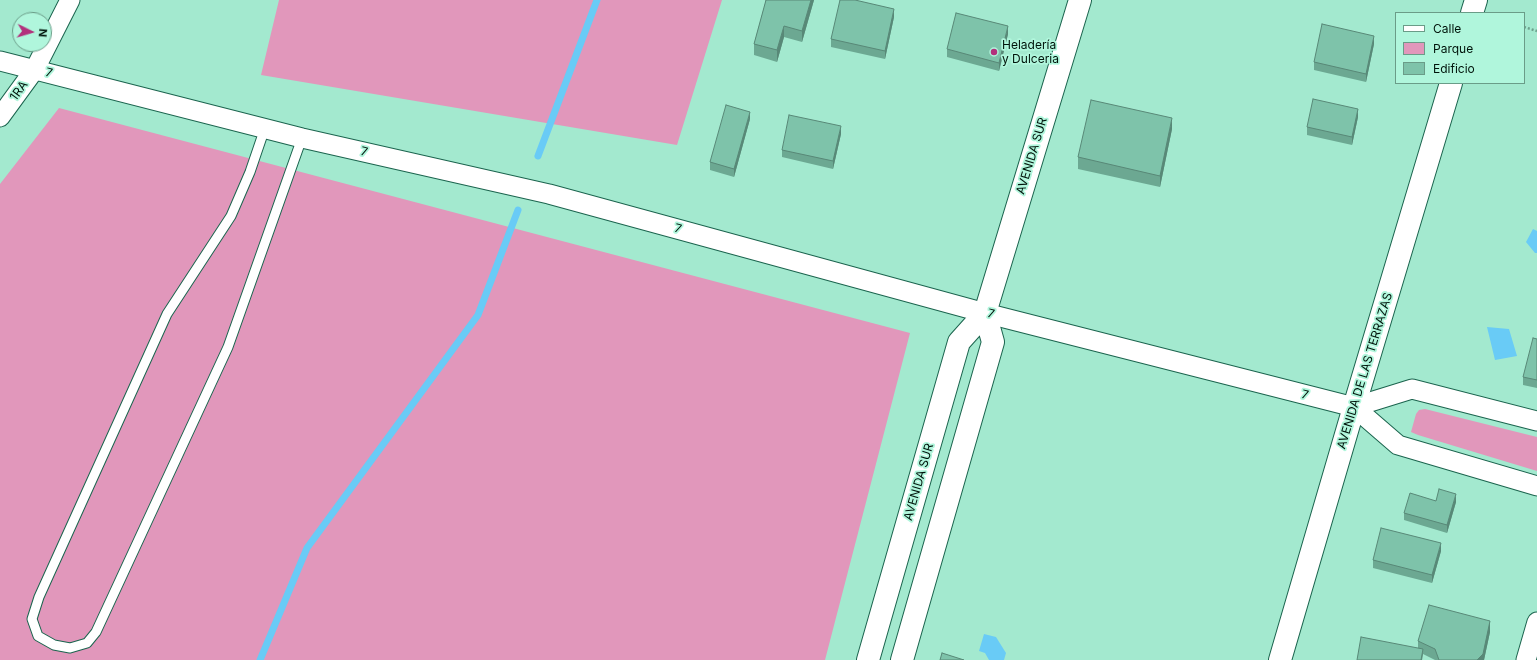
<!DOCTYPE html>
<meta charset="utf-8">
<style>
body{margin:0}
#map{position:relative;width:1537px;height:660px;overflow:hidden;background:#a3e9cf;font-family:Inter,sans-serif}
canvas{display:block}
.legend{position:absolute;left:1395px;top:12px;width:130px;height:72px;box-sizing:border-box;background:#b0f6dc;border:1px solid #6a9c88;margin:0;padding:5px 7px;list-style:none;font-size:12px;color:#00140b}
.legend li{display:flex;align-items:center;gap:8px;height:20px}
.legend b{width:20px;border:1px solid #6a9c88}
.north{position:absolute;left:12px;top:12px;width:40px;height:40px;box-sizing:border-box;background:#b0f6dc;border:1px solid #6a9c88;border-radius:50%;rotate:95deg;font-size:11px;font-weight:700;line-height:16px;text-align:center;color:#00140b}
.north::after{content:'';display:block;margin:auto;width:14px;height:18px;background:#b2317c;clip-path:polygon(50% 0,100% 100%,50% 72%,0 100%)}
</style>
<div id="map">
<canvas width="1537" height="660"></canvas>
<ul class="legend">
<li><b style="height:5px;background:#fff"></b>Calle</li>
<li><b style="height:11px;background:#e197bb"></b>Parque</li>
<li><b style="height:11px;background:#7ec3aa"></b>Edificio</li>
</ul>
<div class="north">N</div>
</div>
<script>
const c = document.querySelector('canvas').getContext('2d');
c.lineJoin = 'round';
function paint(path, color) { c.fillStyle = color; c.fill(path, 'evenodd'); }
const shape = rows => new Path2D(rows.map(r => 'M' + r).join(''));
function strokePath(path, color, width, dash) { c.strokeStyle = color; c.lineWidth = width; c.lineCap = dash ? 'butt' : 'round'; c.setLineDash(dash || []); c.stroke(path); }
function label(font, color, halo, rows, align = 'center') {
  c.font = font + ' Inter,sans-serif'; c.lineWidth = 3.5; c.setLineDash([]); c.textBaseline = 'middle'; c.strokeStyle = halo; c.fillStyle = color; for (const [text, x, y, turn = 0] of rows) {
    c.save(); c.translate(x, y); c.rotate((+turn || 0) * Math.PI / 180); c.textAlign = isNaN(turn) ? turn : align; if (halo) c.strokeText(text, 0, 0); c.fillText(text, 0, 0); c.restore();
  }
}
paint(shape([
 [279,0,722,0,677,145,261,75],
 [59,108,910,333,825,660,0,660,0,184],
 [1425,409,1537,437,1537,471,1418,435,1411,432,1416,414,1419,410]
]), '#e197bb');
paint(shape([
 [1533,229,1537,231,1537,253,1535,253,1526,242],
 [1487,327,1509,329,1517,356,1495,360],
 [984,634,996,637,1006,653,1004,660,989,660,985,653,979,651]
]), '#69cbf6');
strokePath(shape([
 [538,156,597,0],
 [260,660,307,548,478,315,518,210]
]), '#69cbf6', 7);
const service = shape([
 [265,128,250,172,231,216,167,314,39,597,32,619,38,636,54,645,70,648,87,643,96,632,228,347,302,138]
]);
const minor = shape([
 [0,61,302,138,549,194,985,313,1354,407],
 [0,117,35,69,70,0],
 [1537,421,1412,389,1354,407,1398,445,1537,486],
 [1526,660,1537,622]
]);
const tertiary = shape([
 [1472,13,1476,0],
 [868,660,959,342,985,313,1080,0],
 [902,660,993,342,985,313],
 [1280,660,1354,407,1451,83]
]);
strokePath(service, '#1b644e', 11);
strokePath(minor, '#1b644e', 21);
strokePath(tertiary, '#1b644e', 24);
strokePath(shape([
 [1524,27,1537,31]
]), '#6ba08c', 2.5, [2, 2]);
strokePath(service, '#fff', 9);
strokePath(minor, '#fff', 19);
strokePath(tertiary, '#fff', 22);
paint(shape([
 [766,0,814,0,802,42,784,37,777,62,754,55,754,44],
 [894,17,885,59,831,47,831,39],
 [1008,34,999,71,947,57,947,49],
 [1374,44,1366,82,1314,70,1314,62],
 [1358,117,1352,145,1307,135,1307,127],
 [750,119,734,177,710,170,710,162],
 [1172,129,1160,187,1078,169,1078,157],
 [841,134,833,169,782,157,782,150],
 [1537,339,1537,388,1523,385,1523,377],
 [1436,501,1456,502,1447,533,1404,520,1404,513],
 [1441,551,1432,583,1373,568,1373,560],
 [1490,632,1484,660,1435,660,1423,654,1422,660,1357,660,1418,648,1418,641]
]), '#6ca892');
paint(shape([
 [811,0,814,0,802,42,802,31],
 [894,9,894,17,885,59,885,51],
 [784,26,784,37,777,62,777,50],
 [1008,26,1008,34,999,71,999,63],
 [1374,36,1374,44,1366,82,1366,74],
 [1358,109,1358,117,1352,145,1352,137],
 [750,112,750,119,734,177,734,169],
 [1172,118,1172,129,1160,187,1160,176],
 [841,126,841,134,833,169,833,161],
 [1456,494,1456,502,1447,533,1447,525],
 [1441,543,1441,551,1432,583,1432,575],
 [1490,621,1490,632,1484,660,1476,660],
 [1423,649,1422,660,1421,660]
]), '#588877');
const building = shape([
 [766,0,811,0,802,31,784,26,777,50,754,44,766,0],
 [840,0,855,0,894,9,885,51,831,39,840,0],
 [956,13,1008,26,999,63,947,49,956,13],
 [1322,24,1374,36,1366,74,1314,62,1322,24],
 [1313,99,1358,109,1352,137,1307,127,1313,99],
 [1091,100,1172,118,1160,176,1078,157,1091,100],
 [726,105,750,112,734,169,710,162,726,105],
 [789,115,841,126,833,161,782,150,789,115],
 [1533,338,1537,339,1537,380,1523,377,1533,338],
 [1439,489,1456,494,1447,525,1404,513,1410,493,1436,501,1439,489],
 [1381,528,1441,543,1432,575,1373,560,1381,528],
 [1429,605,1490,621,1483,654,1477,660,1439,660,1435,649,1418,641,1429,605],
 [1361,637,1423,649,1421,660,1357,660,1361,637],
 [942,653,964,660,940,660,942,653]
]);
paint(building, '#7ec3aa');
strokePath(building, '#588877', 1);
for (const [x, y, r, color] of [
 [994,52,4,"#b2317c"]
]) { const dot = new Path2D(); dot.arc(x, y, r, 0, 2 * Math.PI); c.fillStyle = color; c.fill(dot); strokePath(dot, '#b0f6dc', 1.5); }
label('12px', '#00140b', '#b0f6dc', [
 ["Heladería",1002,45],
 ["y Dulceria",1002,59]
], 'left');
label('12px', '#00140b', '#b0f6dc', [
 ["7",49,73,14],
 ["1RA",19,91,-54],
 ["7",364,152,13],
 ["AVENIDA SUR",1032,156,-73],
 ["7",678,229,15],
 ["7",991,314,14],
 ["AVENIDA DE LAS TERRAZAS",1365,371,-73],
 ["7",1305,395,14],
 ["AVENIDA SUR",919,482,-74]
]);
</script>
